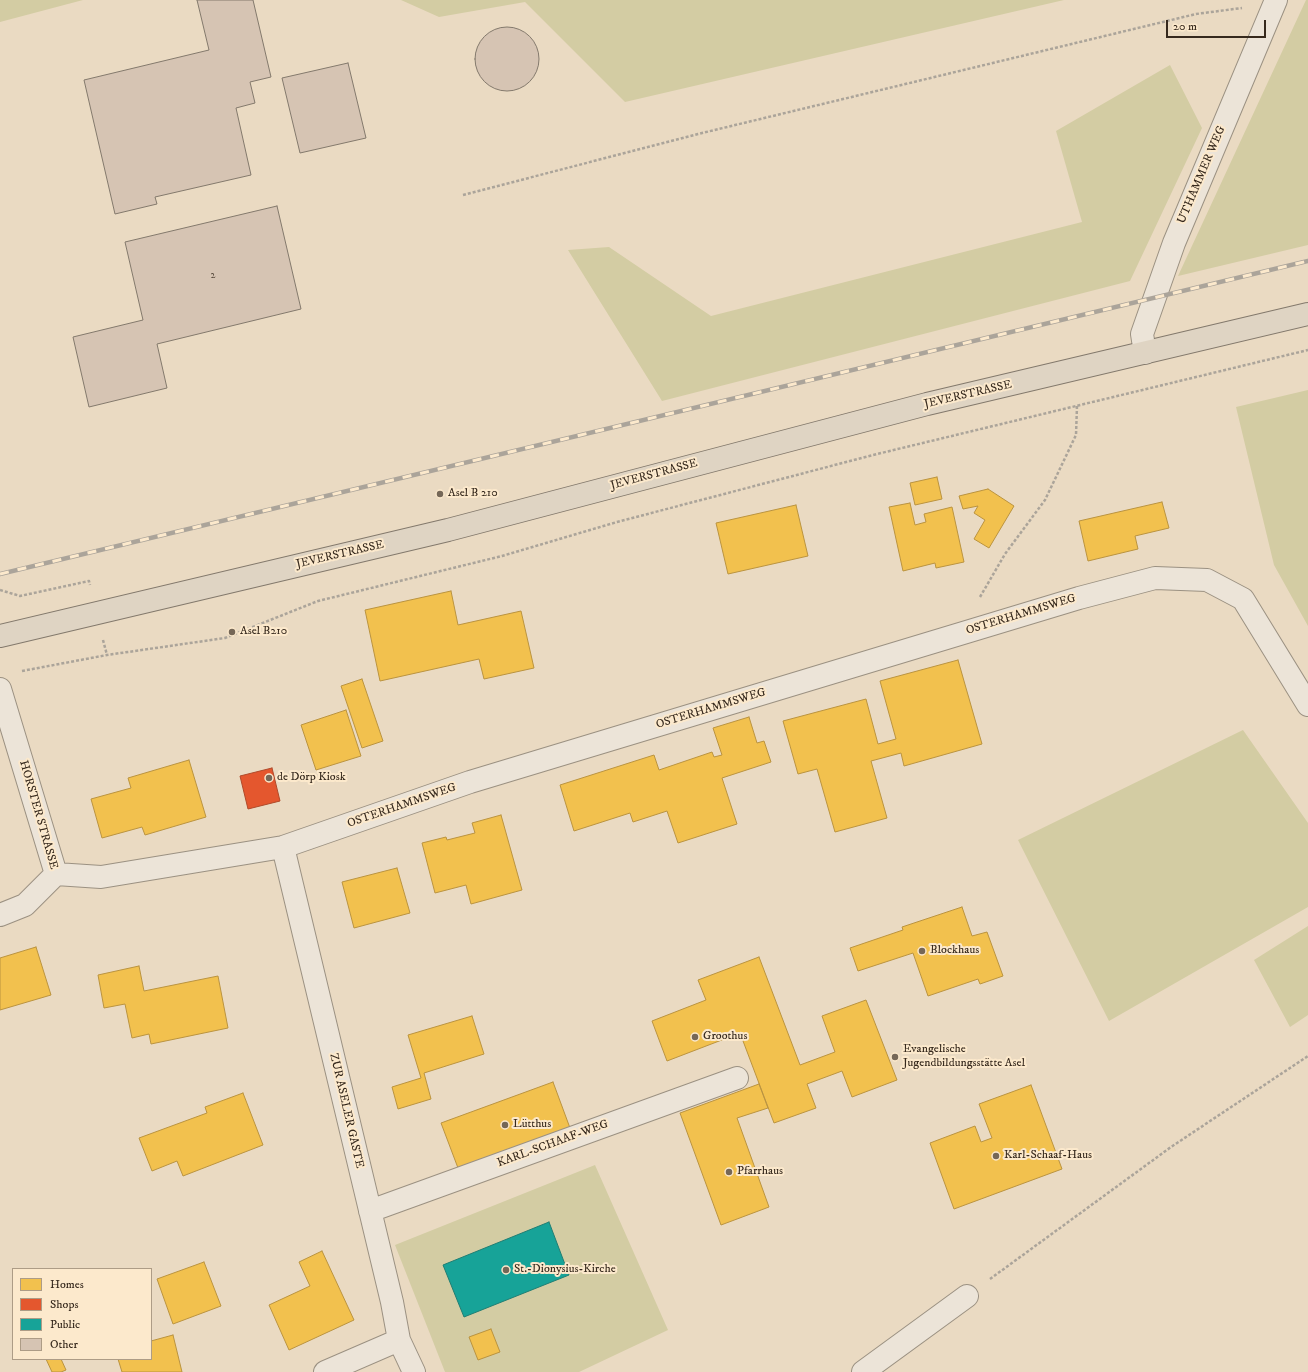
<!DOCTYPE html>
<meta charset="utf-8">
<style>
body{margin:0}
#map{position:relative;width:1308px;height:1372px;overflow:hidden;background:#eadac2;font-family:"IM FELL DW Pica",serif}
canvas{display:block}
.legend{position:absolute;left:12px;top:1268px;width:140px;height:92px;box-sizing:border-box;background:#fce9cc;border:1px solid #ad9c86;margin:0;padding:5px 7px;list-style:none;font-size:12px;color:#36291d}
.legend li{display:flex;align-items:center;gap:8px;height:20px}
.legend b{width:20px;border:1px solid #ad9c86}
.scale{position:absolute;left:1166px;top:20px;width:100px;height:18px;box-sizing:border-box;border:2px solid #36291d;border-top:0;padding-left:5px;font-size:12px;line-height:14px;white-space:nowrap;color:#36291d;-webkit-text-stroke:3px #fce9cc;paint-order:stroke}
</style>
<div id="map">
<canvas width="1308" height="1372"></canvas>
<ul class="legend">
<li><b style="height:11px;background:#f2c14e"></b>Homes</li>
<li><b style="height:11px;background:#e4572e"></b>Shops</li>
<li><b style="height:11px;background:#17a398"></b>Public</li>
<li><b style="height:11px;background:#d6c4b3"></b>Other</li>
</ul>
<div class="scale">20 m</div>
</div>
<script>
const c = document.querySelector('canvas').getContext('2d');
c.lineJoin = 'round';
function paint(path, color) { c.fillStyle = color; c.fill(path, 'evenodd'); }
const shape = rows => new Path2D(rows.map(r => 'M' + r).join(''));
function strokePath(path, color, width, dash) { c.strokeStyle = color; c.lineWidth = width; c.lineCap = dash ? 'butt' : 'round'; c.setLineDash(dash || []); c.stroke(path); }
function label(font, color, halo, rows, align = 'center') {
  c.font = font + ' "IM FELL DW Pica",serif'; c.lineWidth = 4; c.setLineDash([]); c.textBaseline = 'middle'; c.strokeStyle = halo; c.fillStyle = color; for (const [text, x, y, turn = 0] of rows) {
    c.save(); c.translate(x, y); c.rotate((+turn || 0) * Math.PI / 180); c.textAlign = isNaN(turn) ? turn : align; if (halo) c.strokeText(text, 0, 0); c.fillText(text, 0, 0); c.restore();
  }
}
paint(shape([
 [0,0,83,0,0,22],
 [401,0,1064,0,625,102,525,2,439,17],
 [1306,0,1308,0,1308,245,1178,276],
 [1170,65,1202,128,1130,281,662,401,568,250,609,247,711,316,1082,222,1056,131],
 [1308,390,1308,626,1274,565,1236,407],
 [1243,730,1308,823,1308,907,1109,1021,1018,840],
 [1308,926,1308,1015,1290,1027,1254,960],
 [595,1165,668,1330,579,1372,445,1372,395,1245]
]), '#d3cca3');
const homes = shape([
 [937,477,942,499,915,505,910,483,937,477],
 [988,489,1014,506,989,548,974,539,985,520,974,513,978,506,963,509,959,496,988,489],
 [1162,502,1169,528,1135,536,1138,549,1088,561,1079,521,1162,502],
 [910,503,915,525,926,522,924,514,952,507,964,562,936,568,935,563,903,571,889,507,910,503],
 [796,505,808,556,728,574,716,523,796,505],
 [451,591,458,625,521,611,534,668,484,679,479,659,380,681,365,610,451,591],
 [958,660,982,744,904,766,901,753,871,761,887,818,835,832,817,769,798,774,783,721,866,699,878,744,896,739,880,681,958,660],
 [362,679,383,741,362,748,341,686,362,679],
 [346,710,361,756,316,770,301,725,346,710],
 [749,717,757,743,764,741,771,762,722,778,737,824,678,843,667,811,633,822,630,813,574,831,560,785,654,755,659,770,712,752,714,757,722,755,713,728,749,717],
 [189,760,206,817,145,835,142,827,102,838,91,799,131,788,128,778,189,760],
 [501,815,522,890,471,904,466,885,435,893,422,843,446,837,447,840,475,833,472,823,501,815],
 [397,868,410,913,354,928,342,882,397,868],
 [962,907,972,936,987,932,1003,976,980,984,978,979,928,996,913,953,858,971,850,948,903,930,902,927,962,907],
 [36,947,51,995,0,1010,0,958,36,947],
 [759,957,800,1065,835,1052,822,1016,866,1000,897,1080,852,1097,842,1071,807,1084,816,1108,774,1123,740,1033,667,1061,652,1021,706,1000,698,980,759,957],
 [139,966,144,991,218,976,228,1028,151,1044,149,1034,132,1038,125,1004,104,1008,98,975,139,966],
 [472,1016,484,1054,424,1073,431,1099,398,1109,392,1087,421,1078,408,1035,472,1016],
 [553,1082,570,1128,458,1168,441,1123,553,1082],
 [759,1084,768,1108,737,1118,769,1207,721,1225,680,1113,759,1084],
 [1031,1085,1062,1169,954,1209,930,1143,975,1126,981,1142,992,1138,979,1104,1031,1085],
 [243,1093,263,1145,183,1176,177,1161,152,1171,139,1138,207,1113,205,1107,243,1093],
 [322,1251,354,1320,289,1350,269,1305,310,1286,299,1262,322,1251],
 [204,1262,221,1306,173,1324,157,1279,204,1262],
 [491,1329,500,1352,478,1360,469,1337,491,1329],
 [173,1335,182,1372,122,1372,118,1359,151,1359,151,1341,173,1335],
 [46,1359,61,1359,66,1370,61,1372,52,1372,46,1359]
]);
paint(homes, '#f2c14e');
strokePath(homes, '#ba933f', 1);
const shops = shape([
 [272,768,280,801,248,809,240,776,272,768]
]);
paint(shops, '#e4572e');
strokePath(shops, '#b04929', 1);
const public = shape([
 [549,1222,569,1275,464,1317,443,1265,549,1222]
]);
paint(public, '#17a398');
strokePath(public, '#207e73', 1);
const building = shape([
 [197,0,253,0,271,77,250,82,255,103,236,108,251,175,155,197,157,204,115,214,84,80,209,50,197,0],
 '475 59a32 32 0 1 1 64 0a32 32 0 1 1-64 0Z',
 [348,63,366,138,300,153,282,78,348,63],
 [277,206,301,309,157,344,167,388,89,407,73,337,143,320,125,242,277,206]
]);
paint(building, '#d6c4b3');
strokePath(building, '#83796c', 1);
const minor = shape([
 [1145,353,1142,334,1174,243,1276,0],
 [0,689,56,874],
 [283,847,392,1302,399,1340,414,1372],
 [56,874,101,877,283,847,470,782,1079,598,1155,578,1207,580,1243,599,1308,705],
 [0,915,25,905,56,874],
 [370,1211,737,1078],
 [325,1372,399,1340],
 [863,1372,967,1296]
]);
const primary = shape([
 [0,636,448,530,927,404,1308,314]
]);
strokePath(minor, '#9b9182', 24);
strokePath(primary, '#83796c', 24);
strokePath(shape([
 [463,195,698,134,1196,14,1242,8],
 [0,590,20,596,89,581,90,585],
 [980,597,1005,554,1045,500,1076,435,1077,406],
 [103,640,107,655],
 [22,671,107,655,225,638,318,601,502,556,617,522,873,455,1308,350],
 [990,1279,1171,1147,1308,1056]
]), '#aba49a', 2.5, [3, 2]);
strokePath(minor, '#ece4d8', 22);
strokePath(primary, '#dfd4c3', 22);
const rail = shape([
 [0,574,1308,261]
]);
strokePath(rail, '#aba49a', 4.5);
strokePath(rail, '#fce9cc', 3, [9]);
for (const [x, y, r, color] of [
 [440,494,4,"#756757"],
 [232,632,4,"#756757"],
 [269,778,4,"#756757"],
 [922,951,4,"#756757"],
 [695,1037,4,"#756757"],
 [895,1057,4,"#756757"],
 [505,1125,4,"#756757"],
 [996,1156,4,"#756757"],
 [729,1172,4,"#756757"],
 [506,1270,4,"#756757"]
]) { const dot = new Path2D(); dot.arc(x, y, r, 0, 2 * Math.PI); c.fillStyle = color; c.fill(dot); strokePath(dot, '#fce9cc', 1.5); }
label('10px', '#5e5042', null, [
 ["2",213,276]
]);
label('12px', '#36291d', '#fce9cc', [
 ["UTHAMMER WEG",1202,175,-67],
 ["JEVERSTRASSE",968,395,-13],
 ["JEVERSTRASSE",654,475,-15],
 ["JEVERSTRASSE",340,555,-13],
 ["OSTERHAMMSWEG",1021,615,-17],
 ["OSTERHAMMSWEG",711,709,-17],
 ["OSTERHAMMSWEG",402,806,-19],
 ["HORSTER STRASSE",38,815,74],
 ["ZUR ASELER GASTE",346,1111,77],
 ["KARL-SCHAAF-WEG",553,1144,-20]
]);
label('12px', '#36291d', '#fce9cc', [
 ["Asel B 210",448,494],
 ["Asel B210",240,632],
 ["de Dörp Kiosk",277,778],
 ["Blockhaus",930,951],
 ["Groothus",703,1037],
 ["Evangelische",903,1050],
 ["Jugendbildungsstätte Asel",903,1064],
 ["Lütthus",513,1125],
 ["Karl-Schaaf-Haus",1004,1156],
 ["Pfarrhaus",737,1172],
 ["St.-Dionysius-Kirche",514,1270]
], 'left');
</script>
